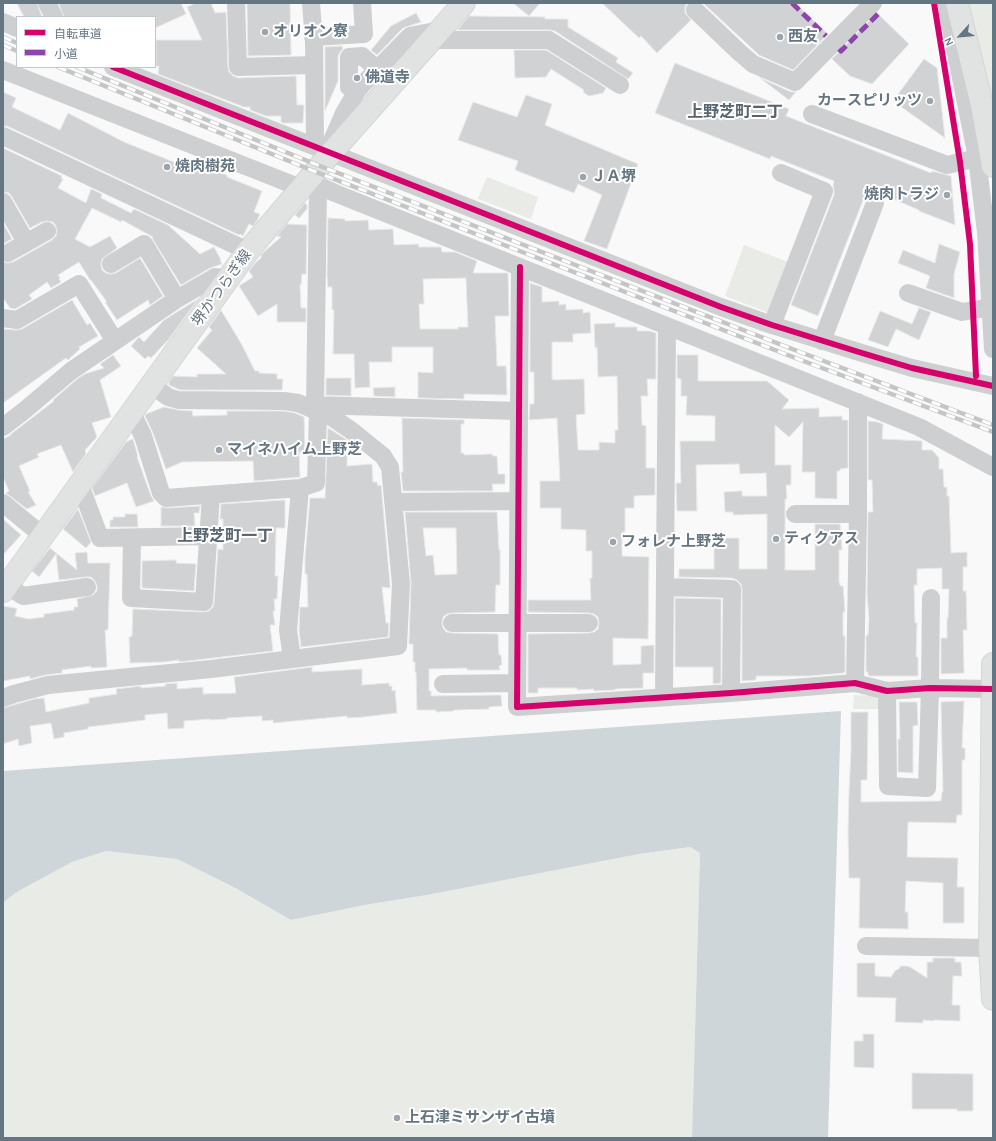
<!DOCTYPE html>
<meta charset="utf-8">
<style>
body{margin:0}
#map{position:relative;width:996px;height:1141px;overflow:hidden;background:#f9f9f9;font-family:Karla,"Noto Sans JP",sans-serif}
canvas{display:block}
.frame{position:absolute;inset:0;border:4px solid #657683;pointer-events:none}
.legend{position:absolute;left:16px;top:16px;width:140px;height:52px;box-sizing:border-box;background:#fff;border:1px solid #c1c8cd;margin:0;padding:5px 7px;list-style:none;font-size:12px;color:#657683}
.legend li{display:flex;align-items:center;gap:8px;height:20px}
.legend b{width:20px;border:1px solid #c1c8cd}
.north{position:absolute;left:940px;top:16px;width:40px;height:40px;-webkit-text-stroke:3px #fff;paint-order:stroke;rotate:243deg;font-size:11px;font-weight:700;line-height:16px;text-align:center;color:#657683}
.north::after{content:'';display:block;margin:auto;width:14px;height:18px;background:#657683;clip-path:polygon(50% 0,100% 100%,50% 72%,0 100%)}
</style>
<div id="map">
<canvas width="996" height="1141"></canvas>
<div class="frame"></div>
<ul class="legend">
<li><b style="height:5px;background:#d6006c"></b>自転車道</li>
<li><b style="height:5px;background:#8e44ad"></b>小道</li>
</ul>
<div class="north">N</div>
</div>
<script>
const c = document.querySelector('canvas').getContext('2d');
c.lineJoin = 'round';
function paint(path, color) { c.fillStyle = color; c.fill(path, 'evenodd'); }
const shape = rows => new Path2D(rows.map(r => 'M' + r).join(''));
function strokePath(path, color, width, dash) { c.strokeStyle = color; c.lineWidth = width; c.lineCap = dash ? 'butt' : 'round'; c.setLineDash(dash || []); c.stroke(path); }
function label(font, color, halo, rows, align = 'center') {
  c.font = font + ' Karla,"Noto Sans JP",sans-serif'; c.lineWidth = 4; c.setLineDash([]); c.textBaseline = 'middle'; c.strokeStyle = halo; c.fillStyle = color; for (const [text, x, y, turn = 0] of rows) {
    c.save(); c.translate(x, y); c.rotate((+turn || 0) * Math.PI / 180); c.textAlign = isNaN(turn) ? turn : align; if (halo) c.strokeText(text, 0, 0); c.fillText(text, 0, 0); c.restore();
  }
}
paint(shape([
 [966,3,993,3,993,116],
 [487,177,538,197,531,219,478,199],
 [744,245,788,262,769,313,725,296],
 [854,695,875,696,879,701,879,709,853,709],
 [690,847,700,853,692,1138,3,1138,3,903,15,893,72,862,106,851,177,859,234,888,291,920,370,904,427,895,639,854]
]), '#e8ebe6');
paint(shape([
 [841,711,828,1138,692,1138,700,853,690,847,639,854,427,895,370,904,291,920,235,888,177,859,106,851,72,862,15,893,3,903,3,771]
]), '#ced6d9');
const building = shape([
 [17,3,37,3,42,17,24,17,17,3],
 [62,3,181,3,186,14,155,28,155,17,64,17,59,4,62,3],
 [196,3,211,3,215,13,226,12,228,67,229,72,233,76,238,78,296,76,297,105,304,105,303,123,283,123,281,122,281,116,266,116,250,110,250,107,244,107,158,74,159,66,156,66,156,40,202,40,187,7,196,3],
 [247,3,290,3,291,55,248,56,247,3],
 [513,3,540,3,529,16,513,3],
 [602,3,687,3,685,7,685,13,691,20,657,53,641,36,639,38,602,3],
 [703,3,795,3,828,34,793,70,759,55,703,3],
 [416,13,421,22,403,28,377,55,371,50,391,26,416,13],
 [877,13,909,44,872,84,850,76,832,59,877,13],
 [469,16,545,17,545,19,568,19,568,27,618,58,616,62,633,73,628,79,555,31,549,30,457,30,469,16],
 [342,46,343,49,340,52,338,57,338,81,325,111,325,47,342,46],
 [514,50,546,50,606,88,603,93,589,96,583,92,584,90,551,69,546,77,515,78,514,50],
 [924,59,937,68,945,138,893,101,924,59],
 [675,63,789,109,786,116,931,173,932,171,951,176,955,225,919,211,919,210,879,193,867,190,818,316,791,305,834,195,834,190,833,185,834,181,771,156,770,159,655,113,675,63],
 [760,78,791,92,796,92,789,100,760,78],
 [3,92,16,98,12,107,60,130,68,113,124,142,196,171,198,165,227,175,227,177,262,191,254,212,260,214,257,221,253,226,249,224,243,236,240,234,239,235,7,126,3,126,3,92],
 [526,95,552,104,545,125,638,164,607,249,584,241,602,195,578,184,574,193,515,170,518,161,458,140,473,102,517,117,526,95],
 [3,148,62,176,61,178,63,179,58,188,86,203,91,189,102,194,101,198,131,213,134,209,168,225,200,254,214,247,221,260,220,261,222,264,210,268,181,285,152,238,153,237,122,220,121,222,92,208,75,239,90,247,110,236,117,248,102,259,101,265,102,270,106,273,111,274,116,273,140,258,163,296,150,305,148,300,117,320,105,302,107,302,91,280,90,280,79,262,58,275,60,278,59,279,61,282,51,288,47,282,29,295,32,299,15,309,10,308,3,298,3,262,8,263,13,262,52,240,56,236,57,231,56,226,53,222,47,221,42,222,30,228,12,197,9,193,3,192,3,148],
 [305,203,307,205,307,209,299,218,295,215,305,203],
 [328,218,345,219,345,221,368,220,369,230,393,229,394,245,418,244,419,247,441,247,442,252,455,252,477,261,473,273,508,273,509,316,495,316,497,366,506,366,507,395,464,394,464,399,418,398,418,372,433,373,433,347,392,347,392,362,369,362,370,387,355,388,354,354,333,354,334,310,332,310,332,287,328,287,327,275,328,218],
 [466,278,468,327,458,327,458,329,420,329,419,304,424,304,423,279,466,278],
 [3,223,12,239,3,244,3,223],
 [287,224,307,225,306,274,302,274,301,285,300,285,301,308,306,308,306,322,277,322,277,304,258,316,239,286,253,277,249,271,256,262,261,258,261,255,265,251,281,237,277,236,287,224],
 [939,244,960,252,954,274,954,298,926,288,930,276,898,263,903,250,935,263,939,244],
 [530,283,542,287,542,302,559,301,559,305,566,304,566,310,583,309,583,313,590,312,591,333,573,334,573,342,552,342,552,379,554,380,584,379,585,414,576,415,578,450,599,450,599,442,615,443,615,430,618,430,617,376,598,377,597,347,595,348,594,324,615,323,615,327,637,327,637,331,650,331,656,333,656,379,647,379,648,396,641,396,642,425,646,426,646,468,655,468,655,495,634,496,634,508,625,508,625,532,622,532,622,556,649,557,648,639,613,638,613,665,641,664,641,646,654,645,654,673,643,673,643,688,615,689,615,690,594,691,594,689,577,690,577,688,538,688,538,693,528,693,528,634,589,633,594,632,598,629,599,623,598,617,594,614,589,613,528,612,528,600,591,600,590,578,592,578,592,551,586,551,586,530,561,529,561,508,540,508,540,481,560,481,557,418,529,420,530,404,534,404,534,372,530,372,530,283],
 [198,299,169,339,151,358,148,356,145,359,131,346,139,337,144,342,164,320,198,299],
 [72,300,87,325,90,323,98,336,79,347,80,349,68,360,66,358,3,403,3,329,16,330,22,329,72,300],
 [919,308,931,312,919,340,896,329,888,347,868,340,880,311,912,324,919,308],
 [221,310,242,345,255,371,259,371,259,373,277,374,277,379,283,379,282,390,180,390,169,385,169,382,173,376,197,377,197,374,226,374,197,348,212,330,209,327,221,310],
 [113,355,121,366,100,380,111,417,92,423,97,437,85,450,86,454,73,472,61,445,37,454,39,457,19,466,30,491,28,492,36,505,27,509,6,493,9,491,3,477,3,439,11,435,11,434,54,401,53,400,77,379,85,374,104,368,100,364,113,355],
 [677,355,698,355,698,381,767,381,789,400,782,409,819,408,819,417,842,416,842,420,848,420,848,468,840,469,840,471,837,471,837,499,815,498,815,472,802,472,803,422,789,437,775,425,775,465,791,465,791,485,786,485,787,499,785,499,785,570,815,570,815,524,840,524,842,550,839,550,839,583,840,583,840,586,843,586,845,612,843,612,843,636,845,636,845,672,843,673,809,676,756,676,756,680,742,681,742,589,741,584,737,580,732,578,679,577,679,569,714,569,714,538,739,538,739,569,767,569,767,514,733,515,733,512,725,512,724,492,742,491,742,496,767,496,766,473,740,474,739,464,696,465,697,511,677,511,676,483,681,483,680,441,715,441,715,416,686,415,687,396,681,396,681,379,677,378,677,355],
 [326,378,351,378,351,396,326,395,326,378],
 [395,387,395,397,374,396,373,388,395,387],
 [164,407,178,410,192,411,193,416,227,415,227,411,283,411,295,413,304,417,305,452,299,452,300,477,254,481,253,461,182,462,166,469,153,433,145,416,146,414,164,407],
 [402,418,464,420,464,424,461,424,461,453,464,453,464,455,492,454,493,456,497,456,498,474,505,474,505,484,492,484,493,491,403,491,401,472,403,472,402,418],
 [868,421,877,422,883,424,882,439,922,441,922,450,932,450,939,458,939,469,943,469,944,487,947,487,947,496,949,496,951,553,967,552,967,567,963,567,963,591,966,591,967,630,963,630,964,673,941,674,941,638,947,638,947,618,948,618,949,589,942,589,942,568,917,569,917,585,914,585,915,623,917,623,916,657,918,657,918,676,870,676,868,675,868,672,866,672,866,636,868,635,869,619,867,594,868,512,873,512,872,480,868,480,868,421],
 [328,428,347,440,347,466,372,464,373,482,377,482,378,486,381,485,390,584,390,588,382,587,386,623,389,623,388,637,301,647,299,630,300,607,308,607,307,574,305,574,305,558,310,498,325,498,328,428],
 [133,439,138,457,137,457,151,496,154,501,136,507,127,483,95,496,92,488,126,442,133,439],
 [285,500,285,528,276,528,275,576,278,576,277,599,274,599,275,611,273,611,275,625,270,625,273,651,179,662,179,660,163,662,130,663,129,637,132,636,133,609,203,612,209,611,213,607,214,603,218,549,223,550,223,519,220,519,221,504,285,500],
 [200,506,199,513,194,513,195,526,161,526,161,507,167,508,200,506],
 [78,509,91,542,86,548,63,529,78,509],
 [405,512,497,512,499,550,500,550,500,585,496,585,495,612,452,613,447,614,443,617,442,623,443,628,446,632,452,633,498,634,499,655,501,655,502,665,499,666,500,670,467,670,467,668,429,669,429,691,431,691,431,696,501,695,502,706,489,707,489,709,454,710,454,711,436,712,436,710,417,710,416,672,415,672,415,662,413,662,413,644,409,644,411,583,405,512],
 [423,528,456,528,457,574,435,575,433,555,426,556,423,528],
 [125,514,137,514,138,527,110,527,110,520,113,520,113,517,125,517,125,514],
 [3,519,21,535,3,555,3,519],
 [50,548,77,570,75,553,87,552,88,563,110,563,108,630,105,630,107,667,91,668,91,666,62,670,62,673,45,675,30,679,30,676,3,681,3,606,15,608,17,609,15,616,29,619,44,617,44,614,74,610,74,607,78,607,77,599,93,595,97,591,97,586,95,581,91,577,86,577,59,580,56,554,39,577,32,571,50,548],
 [176,560,176,563,196,564,194,591,142,588,142,561,176,560],
 [675,598,721,599,721,683,713,684,713,667,675,667,675,598],
 [312,667,312,672,362,669,362,685,389,683,389,686,392,686,392,691,395,690,397,713,363,717,347,718,347,716,273,723,273,720,262,721,262,716,227,718,227,719,210,720,210,719,184,721,184,728,168,729,167,713,145,715,145,720,88,727,88,729,64,733,64,737,54,739,51,723,30,726,32,743,19,746,18,739,3,744,3,708,34,699,44,698,46,712,89,703,89,698,117,694,116,689,141,686,141,688,166,686,165,684,177,683,177,689,203,687,203,694,236,693,234,677,312,667],
 [964,701,962,748,965,748,965,760,962,760,962,815,957,815,956,823,908,822,907,857,958,858,957,887,964,887,964,923,943,923,943,883,906,881,905,912,908,912,908,929,859,928,860,878,849,878,848,832,849,792,851,750,851,712,868,712,867,780,861,780,861,802,941,801,942,792,943,792,941,702,964,701],
 [899,702,917,702,918,725,913,726,913,773,898,772,898,739,900,739,899,702],
 [933,958,955,958,955,962,961,962,962,976,953,976,952,1005,960,1005,960,1021,934,1020,934,1021,923,1020,923,1023,895,1022,896,998,857,997,857,963,875,963,875,976,891,977,895,971,900,968,900,966,906,966,910,967,927,978,927,962,933,962,933,958],
 [863,1034,874,1034,874,1068,854,1067,854,1041,863,1041,863,1034],
 [912,1073,973,1074,973,1111,957,1111,957,1109,912,1109,912,1073]
]);
paint(building, '#d0d2d3');
strokePath(building, '#e8e8e8', 1);
const major = shape([
 [957,3,982,105,993,166],
 [3,591,248,251,331,153,464,3],
 [993,664,990,948,993,999]
]);
strokePath(major, '#d5d6d7', 24);
strokePath(shape([
 [47,3,54,17],
 [236,3,238,67,314,65],
 [311,3,314,42,315,146],
 [946,3,977,158,986,232,993,349],
 [695,10,739,52,753,64,795,82,873,3],
 [3,22,17,28],
 [313,37,364,34,362,3],
 [431,40,549,40,620,85],
 [113,67,721,307,772,325,862,353,912,368,993,386],
 [3,70,301,188],
 [357,91,349,87,349,57,362,56,377,69],
 [812,114,947,165,977,158],
 [3,136,248,251],
 [331,152,331,143,344,113,357,91,362,85,410,36,440,30],
 [308,181,335,193,919,427,993,467],
 [3,202,26,242],
 [8,253,47,231],
 [111,264,144,244,177,299],
 [520,267,517,707,731,693,855,683,887,691,930,688,992,689],
 [908,293,962,312,991,307],
 [3,318,17,320,79,284,115,341],
 [772,325,824,191,781,173],
 [822,341,875,203],
 [314,405,519,411],
 [315,410,318,185],
 [132,413,143,436,161,493,166,498,300,488],
 [3,427,25,410,71,371,177,299,215,277,229,279],
 [80,485,100,538,208,536],
 [393,502,518,501],
 [3,503,43,536],
 [795,514,858,514],
 [132,538,131,598,204,602,211,495],
 [3,583,23,596,87,587],
 [665,587,732,589,731,693],
 [452,623,589,623],
 [292,659,288,630,300,488,316,483,318,411],
 [855,683,858,514,858,402],
 [443,684,517,683],
 [887,691,888,786,927,788,930,688,931,598],
 [664,697,667,326],
 [3,698,14,694,48,685,211,669,398,646,401,584,390,467,383,456,352,431,333,418,298,403,284,401,178,400,168,397,152,385],
 [866,946,990,948]
]), '#cecfd0', 18);
strokePath(major, '#e1e2e2', 22);
const rail = shape([
 [3,37,17,43],
 [3,45,17,51],
 [58,67,316,172,798,359,993,432],
 [77,67,320,166,800,352,993,425]
]);
strokePath(rail, '#c3c5c6', 4.5);
strokePath(rail, '#fff', 3, [9]);
strokePath(shape([
 [792,3,826,36],
 [839,49,841,51,878,14]
]), '#8e44ad', 5, [10, 5]);
strokePath(shape([
 [934,3,960,162,970,244,976,376],
 [113,67,721,307,772,325,862,353,912,368,993,386],
 [520,267,517,707,731,693,855,683,887,691,930,688,992,689]
]), '#d6006c', 6);
for (const [x, y, r, color] of [
 [265,32,4,"#99a4ac"],
 [780,37,4,"#99a4ac"],
 [357,78,4,"#99a4ac"],
 [930,101,4,"#99a4ac"],
 [167,167,4,"#99a4ac"],
 [583,177,4,"#99a4ac"],
 [947,195,4,"#99a4ac"],
 [219,450,4,"#99a4ac"],
 [776,539,4,"#99a4ac"],
 [613,542,4,"#99a4ac"],
 [397,1118,4,"#99a4ac"]
]) { const dot = new Path2D(); dot.arc(x, y, r, 0, 2 * Math.PI); c.fillStyle = color; c.fill(dot); strokePath(dot, '#fff', 1.5); }
label('bold 15px', '#657683', '#fff', [
 ["オリオン寮",273,32],
 ["西友",788,37],
 ["佛道寺",365,78],
 ["カースピリッツ",922,101,"right"],
 ["焼肉樹苑",175,167],
 ["ＪＡ堺",591,177],
 ["焼肉トラジ",939,195,"right"],
 ["マイネハイム上野芝",227,450],
 ["ティクアス",784,539],
 ["フォレナ上野芝",621,542],
 ["上石津ミサンザイ古墳",405,1118]
], 'left');
label('15px', '#657683', '#fff', [
 ["堺かつらぎ線",222,288,-54]
]);
label('bold 16px', '#57646e', '#fff', [
 ["上野芝町二丁",735,112],
 ["上野芝町一丁",225,536]
]);
</script>
